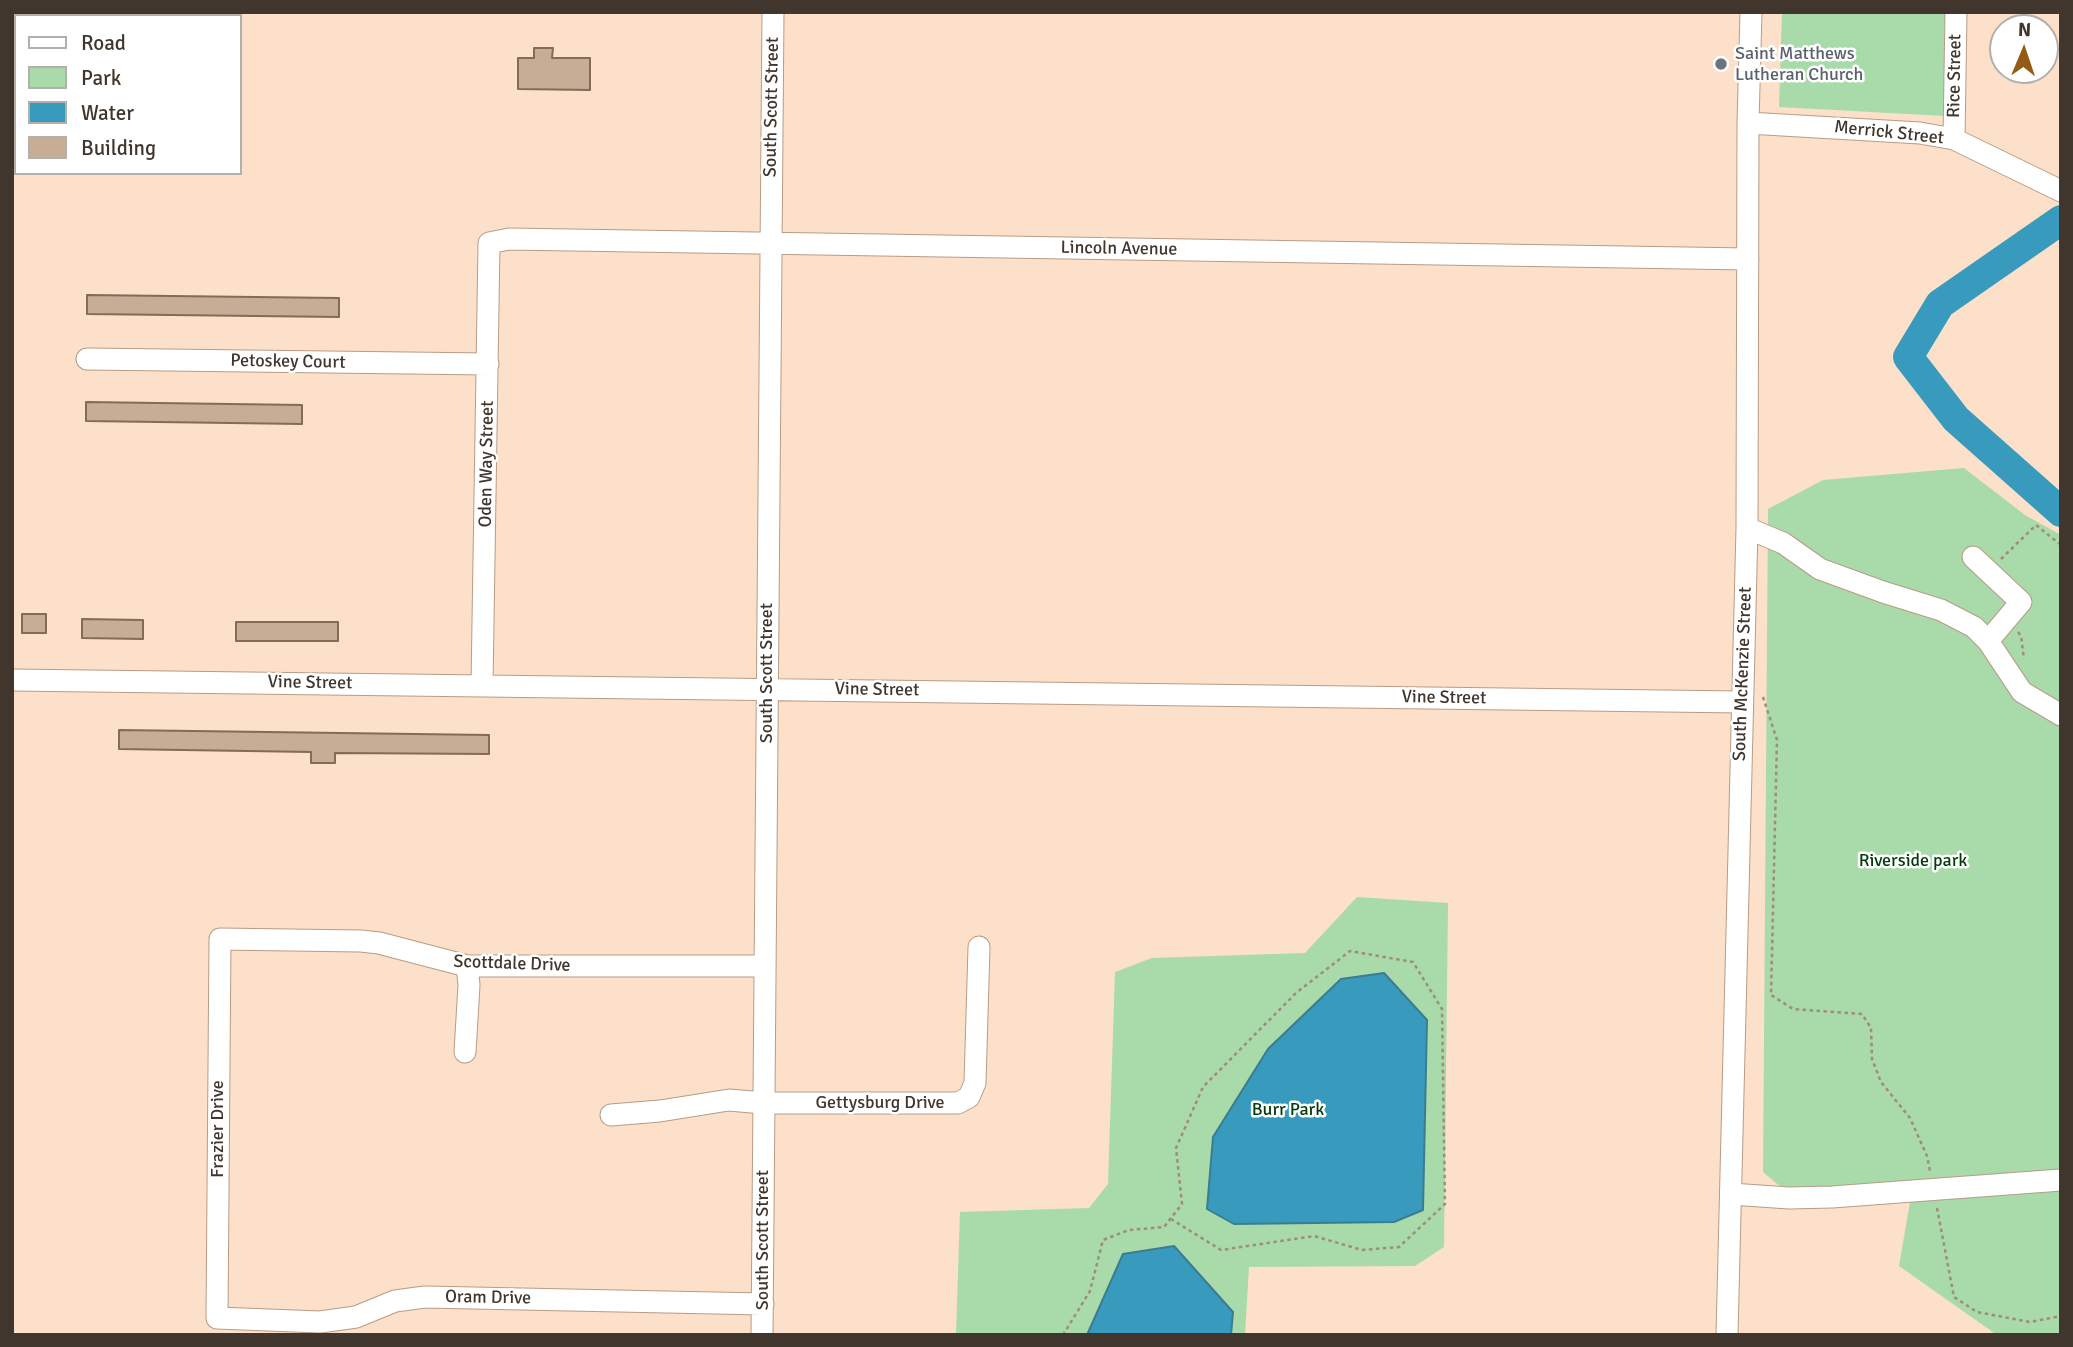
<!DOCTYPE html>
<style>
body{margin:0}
#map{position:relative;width:2073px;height:1347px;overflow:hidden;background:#fce0c9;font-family:Signika,sans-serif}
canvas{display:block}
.frame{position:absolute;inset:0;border:14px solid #41362d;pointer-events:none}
.legend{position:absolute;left:14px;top:14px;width:228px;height:161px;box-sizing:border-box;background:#fff;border:2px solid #b3afab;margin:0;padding:9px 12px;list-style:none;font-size:21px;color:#41362d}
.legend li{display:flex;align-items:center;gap:14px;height:35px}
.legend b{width:35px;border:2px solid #b3afab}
.north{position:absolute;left:1989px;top:14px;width:70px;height:70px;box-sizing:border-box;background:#fff;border:2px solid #b3afab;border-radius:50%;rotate:2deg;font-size:19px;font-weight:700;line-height:28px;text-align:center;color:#41362d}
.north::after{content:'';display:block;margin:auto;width:24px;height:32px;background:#935b15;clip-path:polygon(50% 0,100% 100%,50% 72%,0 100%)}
</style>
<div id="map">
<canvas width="2073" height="1347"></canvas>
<div class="frame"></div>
<ul class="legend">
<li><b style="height:9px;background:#fff"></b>Road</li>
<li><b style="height:19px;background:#a8daaa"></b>Park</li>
<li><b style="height:19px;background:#389abc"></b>Water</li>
<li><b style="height:19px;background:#c7ac96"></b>Building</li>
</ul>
<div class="north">N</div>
</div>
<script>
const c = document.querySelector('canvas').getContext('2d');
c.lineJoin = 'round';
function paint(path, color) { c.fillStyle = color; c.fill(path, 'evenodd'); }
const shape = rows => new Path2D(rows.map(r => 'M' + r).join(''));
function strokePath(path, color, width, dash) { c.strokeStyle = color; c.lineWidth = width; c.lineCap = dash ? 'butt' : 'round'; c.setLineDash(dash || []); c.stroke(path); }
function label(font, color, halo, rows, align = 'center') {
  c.font = font + ' Signika,sans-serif'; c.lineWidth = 5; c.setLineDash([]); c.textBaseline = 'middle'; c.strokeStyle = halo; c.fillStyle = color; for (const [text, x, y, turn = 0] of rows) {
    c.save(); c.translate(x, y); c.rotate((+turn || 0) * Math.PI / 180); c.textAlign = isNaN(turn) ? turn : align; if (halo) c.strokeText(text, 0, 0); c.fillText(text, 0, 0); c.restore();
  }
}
paint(shape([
 [1782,12,1945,12,1944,116,1779,107],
 [1964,468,2025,515,2061,535,2061,1335,1997,1335,1899,1266,1910,1202,1782,1188,1763,1172,1768,509,1823,480],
 [1357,897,1448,903,1444,1247,1415,1266,1249,1267,1245,1335,956,1335,960,1212,1089,1208,1108,1184,1115,972,1152,958,1305,953]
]), '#a8daaa');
const water = shape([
 [1384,973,1427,1020,1423,1210,1394,1222,1234,1224,1207,1209,1213,1137,1268,1049,1341,979,1384,973],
 [1174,1246,1233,1312,1231,1335,1087,1335,1123,1254,1174,1246]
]);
paint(water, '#389abc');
strokePath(water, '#3b7c91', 2);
strokePath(shape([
 [2061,220,1940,304,1908,357,1956,419,2061,512]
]), '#389abc', 30);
const building = shape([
 [534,48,553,48,552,58,590,58,590,90,518,89,518,58,534,58,534,48],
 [87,295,339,298,339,317,87,314,87,295],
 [86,402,302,405,302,424,86,421,86,402],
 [22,614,46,614,46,633,22,633,22,614],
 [82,619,143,620,143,639,82,638,82,619],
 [236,622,338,622,338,641,236,641,236,622],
 [119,730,489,735,489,754,335,753,335,763,311,763,311,752,119,749,119,730]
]);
paint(building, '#c7ac96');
strokePath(building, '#836b56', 2);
const minor = shape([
 [1748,123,1920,133,1954,139,2061,191],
 [1954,139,1956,12],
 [87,359,488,364],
 [1747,528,1783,543,1820,569,1883,592,1941,610,1974,627,1988,641,2022,692,2061,715],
 [1973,557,2021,602,1988,641],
 [12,680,1742,702],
 [482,685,489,243,509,239,1748,259],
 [465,1052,469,985,467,966],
 [611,1115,660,1111,729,1100,763,1103,958,1103,969,1097,975,1083,979,947],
 [1731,1194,1789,1198,1832,1197,2061,1180],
 [763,1304,425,1297,395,1301,356,1317,320,1322,217,1318,220,939,361,941,379,943,467,966,765,966],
 [762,1335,773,12],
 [1727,1335,1747,528,1748,123,1751,12]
]);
strokePath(minor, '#b79c86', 23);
strokePath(shape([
 [2001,559,2036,525,2061,545],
 [2018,632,2021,636,2024,659],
 [1763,697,1777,740,1771,995,1793,1009,1862,1014,1871,1028,1872,1059,1881,1082,1910,1118,1927,1156,1930,1171],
 [1937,1208,1954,1297,1977,1312,2030,1322,2061,1316],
 [1063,1335,1090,1291,1103,1240,1129,1230,1164,1227,1182,1204,1176,1148,1203,1087,1296,993,1350,951,1413,962,1442,1009,1445,1204,1399,1247,1362,1250,1314,1236,1221,1250,1171,1219]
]), '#9f8c7c', 2.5, [3.5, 3.5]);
strokePath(minor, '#fff', 21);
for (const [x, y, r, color] of [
 [1721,64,7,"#6b7280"]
]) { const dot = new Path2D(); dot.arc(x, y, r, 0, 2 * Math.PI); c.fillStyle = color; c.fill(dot); strokePath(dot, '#fff', 2.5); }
label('18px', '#5b616d', '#fff', [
 ["Saint Matthews",1735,54],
 ["Lutheran Church",1735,75]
], 'left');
label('18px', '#41362d', '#fff', [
 ["Rice Street",1955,76,-89],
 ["South Scott Street",772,107,-89],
 ["Merrick Street",1889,133,6],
 ["Lincoln Avenue",1119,249,1],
 ["Petoskey Court",288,362,1],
 ["Oden Way Street",487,464,-89],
 ["South Scott Street",767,673,-90],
 ["South McKenzie Street",1743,674,-88],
 ["Vine Street",310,683,1],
 ["Vine Street",877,690,1],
 ["Vine Street",1444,698,1],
 ["Scottdale Drive",512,964,2],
 ["Gettysburg Drive",880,1103],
 ["Frazier Drive",218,1129,-90],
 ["South Scott Street",763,1240,-90],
 ["Oram Drive",488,1298,1]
]);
label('18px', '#013c0d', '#fff', [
 ["Riverside park",1913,861],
 ["Burr Park",1288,1110]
]);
</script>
